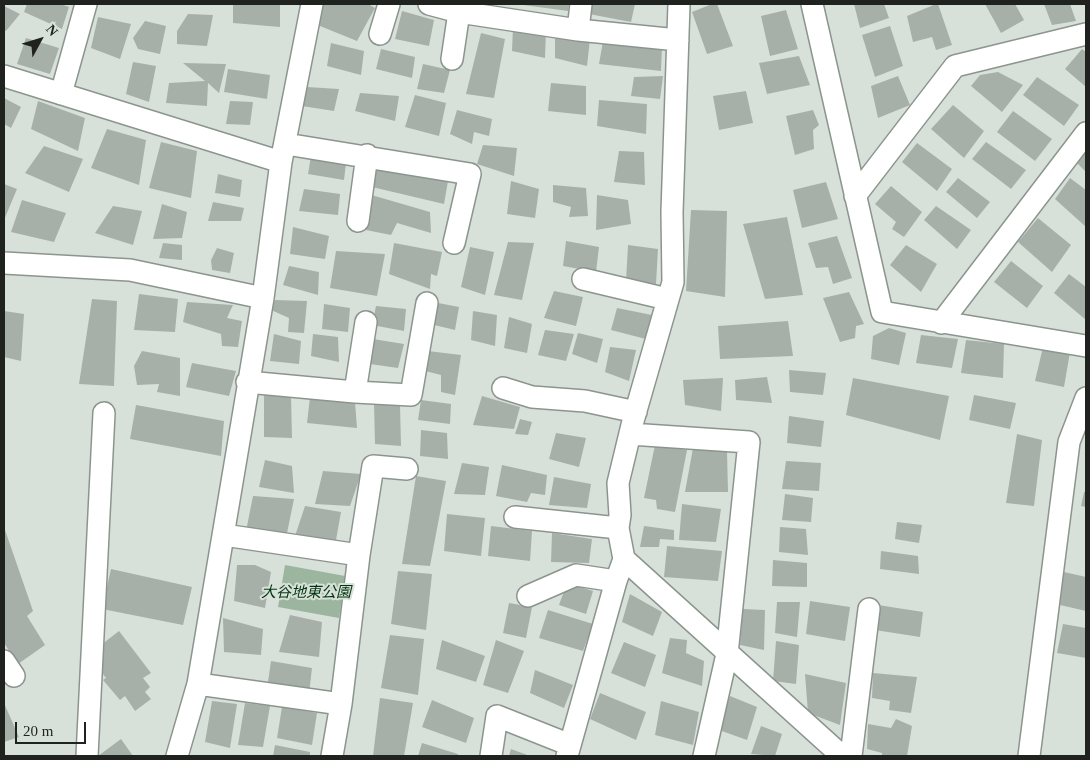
<!DOCTYPE html>
<meta charset="utf-8">
<style>
body{margin:0}
#map{position:relative;width:1090px;height:760px;overflow:hidden;background:#d8e1d9;font-family:Georgia,serif}
canvas{display:block}
.frame{position:absolute;inset:0;border:5px solid #1f221f;pointer-events:none}
.north{position:absolute;left:15px;top:15px;width:50px;height:50px;-webkit-text-stroke:4px #d8e1d9;paint-order:stroke;rotate:51deg;font-size:14px;font-weight:700;line-height:20px;text-align:center;color:#1f221f}
.north::after{content:'';display:block;margin:auto;width:18px;height:22px;background:#1f221f;clip-path:polygon(50% 0,100% 100%,50% 72%,0 100%)}
.scale{position:absolute;left:15px;top:722px;width:71px;height:22px;box-sizing:border-box;border:2px solid #1f221f;border-top:0;padding-left:6px;font-size:15px;line-height:18px;white-space:nowrap;color:#1f221f;-webkit-text-stroke:4px #d8e1d9;paint-order:stroke}
</style>
<div id="map">
<canvas width="1090" height="760"></canvas>
<div class="frame"></div>
<div class="north">N</div>
<div class="scale">20 m</div>
</div>
<script>
const c = document.querySelector('canvas').getContext('2d');
c.lineJoin = 'round';
function paint(path, color) { c.fillStyle = color; c.fill(path, 'evenodd'); }
const shape = rows => new Path2D(rows.map(r => 'M' + r).join(''));
function strokePath(path, color, width, dash) { c.strokeStyle = color; c.lineWidth = width; c.lineCap = dash ? 'butt' : 'round'; c.setLineDash(dash || []); c.stroke(path); }
function label(font, color, halo, rows, align = 'center') {
  c.font = font + ' Georgia,"Noto Sans JP",serif'; c.lineWidth = 4; c.setLineDash([]); c.textBaseline = 'middle'; c.strokeStyle = halo; c.fillStyle = color; for (const [text, x, y, turn = 0] of rows) {
    c.save(); c.translate(x, y); c.rotate((+turn || 0) * Math.PI / 180); c.textAlign = isNaN(turn) ? turn : align; if (halo) c.strokeText(text, 0, 0); c.fillText(text, 0, 0); c.restore();
  }
}
paint(shape([
 [285,565,345,576,339,618,278,607]
]), '#9cb59e');
paint(shape([
 [27,4,61,4,69,7,62,29,24,12],
 [233,4,280,4,280,27,233,23],
 [321,4,368,4,375,8,357,41,320,26,319,9],
 [516,4,569,4,568,11],
 [590,4,635,4,631,22,589,14],
 [712,4,717,4,733,46,707,54,692,12],
 [854,4,884,4,889,18,860,28],
 [936,4,938,4,952,45,936,50,932,37,913,42,907,16],
 [985,4,1015,4,1024,20,1001,33],
 [1044,4,1070,4,1076,21,1052,25],
 [4,6,20,14,6,31,4,30],
 [786,10,798,49,770,56,761,16],
 [402,11,434,20,429,46,395,39],
 [188,14,213,15,207,46,177,44,177,31],
 [98,17,131,24,120,59,91,48],
 [145,21,166,26,160,54,138,49,133,38],
 [890,26,903,66,875,77,862,35],
 [513,27,546,31,545,58,512,51],
 [481,33,505,39,494,98,466,94],
 [555,33,590,39,587,66,555,58],
 [26,38,59,48,50,74,17,64],
 [603,41,662,47,661,71,599,64],
 [331,43,364,51,361,75,327,66],
 [381,49,415,57,412,78,376,69],
 [1082,49,1086,52,1086,87,1065,69],
 [799,56,810,85,767,94,759,63],
 [133,62,156,66,149,102,126,94],
 [183,63,226,64,219,93,208,83,207,106,166,103,169,83,205,81],
 [423,64,450,70,444,93,417,89],
 [228,69,270,75,267,99,224,92],
 [998,72,1023,85,1002,112,971,86,980,75],
 [663,76,660,99,631,96,634,77],
 [898,76,910,105,878,118,871,86],
 [1037,77,1079,105,1064,126,1023,95],
 [551,83,586,86,586,115,548,111],
 [307,87,339,89,334,111,302,106],
 [746,91,753,123,719,130,713,96],
 [360,93,399,96,395,121,355,111],
 [415,95,446,103,439,136,405,127],
 [4,98,21,107,11,128,4,124],
 [599,100,647,104,646,134,597,126],
 [38,101,85,118,78,151,31,129],
 [230,101,253,102,250,125,226,124],
 [953,105,984,131,964,158,931,129],
 [457,110,492,119,489,136,474,132,472,144,450,134],
 [813,110,819,125,813,130,814,149,795,155,786,116],
 [1013,111,1052,139,1035,161,997,132],
 [107,129,146,140,139,185,91,168],
 [161,142,197,151,191,198,149,188],
 [986,142,1026,170,1011,189,972,159],
 [917,143,952,169,937,191,902,162],
 [483,145,517,148,514,176,477,164],
 [44,146,83,159,69,192,25,173],
 [1086,150,1086,172,1075,161],
 [619,151,644,152,645,185,614,182],
 [311,156,346,163,344,180,308,174],
 [375,165,448,181,444,204,372,187],
 [218,174,242,180,240,197,215,193],
 [958,178,990,202,977,218,946,192],
 [1070,178,1086,190,1086,227,1055,199],
 [511,181,539,189,535,218,507,214],
 [826,182,838,219,802,228,793,190],
 [4,184,17,189,4,220],
 [553,185,586,188,588,216,569,217,571,207,553,202],
 [891,186,922,212,904,237,892,229,896,222,875,204],
 [304,189,340,194,338,215,299,211],
 [368,194,430,212,431,233,397,223,391,235,366,230],
 [597,195,628,200,631,224,596,230],
 [22,200,66,213,54,242,11,232],
 [213,202,244,208,241,221,208,221],
 [162,204,187,212,182,238,153,239],
 [113,206,142,211,133,245,95,233],
 [936,206,971,230,957,249,924,220],
 [691,210,727,211,725,297,686,291],
 [787,217,803,295,765,299,743,224],
 [1038,218,1071,245,1052,272,1018,242],
 [293,227,329,236,325,259,290,254],
 [837,236,852,278,833,284,828,267,816,268,808,243],
 [566,241,599,247,596,272,563,266],
 [508,242,534,243,522,300,494,295],
 [163,243,182,245,182,260,159,258],
 [394,243,442,252,437,276,431,274,430,289,389,274],
 [628,245,658,249,656,284,626,281],
 [906,245,937,264,921,292,890,265],
 [470,247,494,252,485,295,461,287],
 [217,248,234,253,230,273,212,270,211,260],
 [336,251,385,254,377,296,330,288],
 [1011,261,1043,286,1027,308,994,282],
 [289,266,319,272,318,295,283,285],
 [1069,274,1086,287,1086,320,1054,293],
 [554,291,583,297,576,326,544,318],
 [849,292,864,324,856,326,855,338,840,342,823,298],
 [139,294,178,299,175,332,134,330],
 [92,299,117,301,114,386,79,384],
 [275,300,307,301,304,333,288,332,289,318,271,310],
 [187,302,233,305,227,318,242,321,238,347,222,346,221,334,183,322],
 [433,302,459,307,455,330,430,324],
 [324,304,350,308,348,332,322,329],
 [376,306,406,309,404,331,372,325],
 [617,308,652,315,646,339,611,330],
 [4,311,24,314,21,361,4,357],
 [473,311,497,315,495,346,471,340],
 [509,317,532,324,527,353,504,348],
 [788,321,793,356,720,359,718,326],
 [889,328,906,333,899,365,871,359,873,336],
 [545,330,574,334,566,361,538,355],
 [578,333,603,339,597,363,572,354],
 [274,334,301,341,299,364,270,361],
 [313,334,338,337,339,362,311,356],
 [921,335,958,339,952,368,916,363],
 [373,339,404,344,398,368,370,364],
 [966,340,1004,344,1003,378,961,373],
 [610,347,636,350,629,381,605,372],
 [1043,347,1070,352,1064,387,1035,381],
 [142,351,180,358,180,396,157,392,159,384,137,385,134,366],
 [428,351,461,355,455,395,441,392,441,375,425,371],
 [192,363,236,371,229,396,186,387],
 [789,370,826,373,823,395,790,392],
 [767,377,772,403,736,400,735,380],
 [723,378,721,411,685,405,683,380],
 [853,378,949,396,940,440,846,415],
 [264,392,291,395,292,438,264,437],
 [974,395,1016,403,1010,429,969,420],
 [482,396,520,407,514,429,473,425],
 [310,397,355,402,357,428,307,423],
 [421,400,451,404,450,424,418,420],
 [374,403,400,404,401,446,375,444],
 [136,405,224,421,221,456,130,439],
 [789,416,824,421,821,447,787,443],
 [520,419,532,422,528,435,515,434],
 [421,430,447,433,448,459,420,456],
 [556,433,586,438,579,467,549,459],
 [1017,434,1042,440,1034,506,1006,503],
 [655,445,687,450,675,512,657,509,656,500,644,498],
 [693,448,727,451,728,492,685,492],
 [265,460,292,466,294,493,259,487],
 [786,461,821,463,819,491,782,489],
 [462,463,489,467,485,495,454,494],
 [502,465,547,475,545,495,531,493,527,502,496,496],
 [323,471,361,474,350,506,315,504],
 [416,476,446,481,430,566,402,564],
 [554,477,591,484,587,508,549,505],
 [1084,492,1086,492,1086,507,1081,506],
 [785,494,813,498,811,522,782,520],
 [253,496,294,499,286,538,246,531],
 [682,504,721,509,716,542,679,540],
 [305,506,341,512,336,540,295,536],
 [447,514,485,518,481,556,444,551],
 [897,522,922,525,919,543,895,539],
 [491,526,532,531,530,561,488,556],
 [644,526,674,530,674,540,660,539,659,547,640,547],
 [4,527,33,611,27,616,45,645,18,664,4,643],
 [780,527,806,529,808,555,779,552],
 [552,533,592,539,589,563,551,562],
 [667,546,722,551,718,581,664,577],
 [881,551,918,556,919,574,880,569],
 [773,560,807,563,807,587,772,586],
 [237,565,255,565,271,572,265,608,234,601],
 [111,569,192,587,183,625,102,609],
 [398,571,432,574,426,630,391,624],
 [1064,572,1086,577,1086,611,1060,605],
 [567,583,593,591,586,614,559,605],
 [630,594,662,612,653,636,622,622],
 [810,601,850,607,845,641,806,634],
 [777,602,800,602,797,637,775,633],
 [509,603,532,607,526,638,503,633],
 [878,605,923,612,920,637,875,630],
 [743,609,765,610,764,650,740,645],
 [548,610,593,624,583,651,539,638],
 [290,615,322,622,319,657,279,652],
 [223,618,263,629,261,655,224,652],
 [1063,624,1086,628,1086,658,1057,653],
 [119,631,151,673,143,678,150,687,145,692,151,699,135,711,125,696,120,700,103,680,106,678,88,655],
 [390,635,424,639,418,695,381,688],
 [670,638,687,640,686,653,704,661,702,686,662,673],
 [442,640,485,656,476,682,436,669],
 [496,640,524,651,508,693,483,685],
 [776,641,799,645,796,684,773,681],
 [624,642,656,655,645,687,611,673],
 [271,661,312,668,309,694,267,689],
 [535,670,573,685,564,708,530,693],
 [873,673,917,677,911,713,889,710,890,701,872,698],
 [805,674,846,683,840,725,808,713],
 [600,693,646,712,636,740,590,719],
 [730,696,757,707,747,740,719,730],
 [380,698,413,703,404,756,373,756],
 [432,700,474,718,466,743,422,727],
 [212,701,237,704,230,748,205,742],
 [661,701,699,712,693,745,655,735],
 [4,703,19,737,4,742],
 [245,703,270,706,263,747,238,745],
 [282,707,317,713,312,745,277,738],
 [896,719,912,726,907,756,882,756,882,753,867,749,868,724,891,728],
 [761,726,782,734,775,756,751,754],
 [121,739,133,756,98,756],
 [422,743,458,754,458,756,418,756],
 [275,745,310,752,310,756,273,756],
 [511,749,530,756,509,756]
]), '#a7b0a8');
const street = shape([
 [429,4,459,12,578,30,678,40],
 [812,4,882,312,1086,346],
 [578,30,581,4],
 [380,34,389,4],
 [452,59,459,12],
 [4,76,281,162],
 [61,94,86,4],
 [286,144,470,174,454,243],
 [855,196,955,66,1086,34],
 [358,221,367,155],
 [4,263,130,270,263,298],
 [583,279,667,299],
 [941,323,1086,133],
 [247,382,355,392,411,395,427,303],
 [503,388,532,397,585,401,636,412],
 [355,392,366,322],
 [630,434,749,442,727,654,704,756],
 [515,517,618,528],
 [224,535,359,555],
 [624,559,842,756],
 [528,596,576,575,616,581],
 [4,661,14,676],
 [198,684,341,704],
 [87,756,104,413],
 [177,756,198,684,263,298,281,162,312,4],
 [332,756,341,704,359,555,373,466,407,469],
 [491,756,497,716,570,745],
 [567,756,616,581,624,559,618,528,620,515,618,483,633,421,673,282,672,212,679,4],
 [851,756,869,609],
 [1029,756,1069,442,1086,398]
]);
strokePath(street, '#8c958d', 24);
strokePath(street, '#fff', 21);
label('italic 15px', '#00340e', '#d8e1d9', [
 ["大谷地東公園",306,591]
]);
</script>
